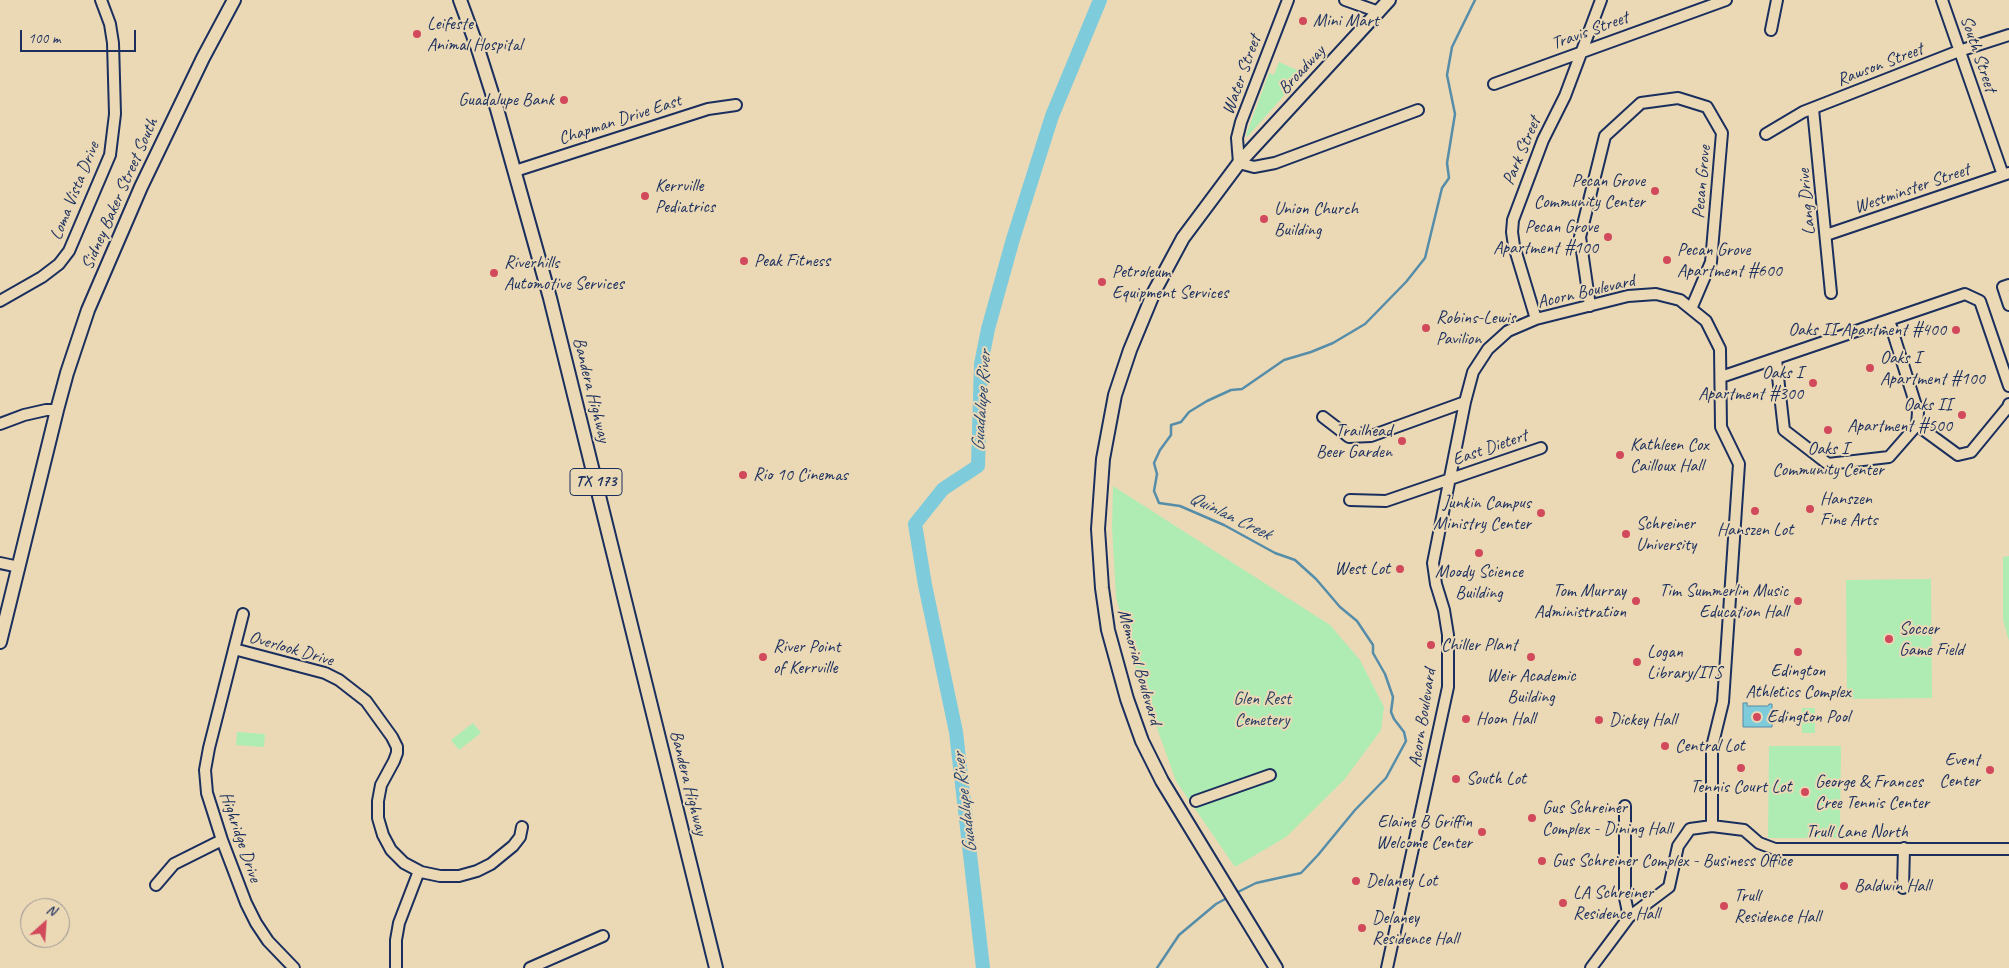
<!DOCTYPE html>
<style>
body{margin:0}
#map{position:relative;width:2009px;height:968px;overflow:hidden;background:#ebd9b6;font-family:Caveat,sans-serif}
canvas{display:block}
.north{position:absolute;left:20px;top:898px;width:50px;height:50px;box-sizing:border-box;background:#ebd9b6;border:1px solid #989593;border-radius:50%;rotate:26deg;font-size:14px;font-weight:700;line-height:20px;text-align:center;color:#1b2f5e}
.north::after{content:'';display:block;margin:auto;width:18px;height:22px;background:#d1495b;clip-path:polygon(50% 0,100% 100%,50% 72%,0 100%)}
.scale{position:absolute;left:20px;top:30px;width:116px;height:22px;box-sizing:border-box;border:2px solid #1b2f5e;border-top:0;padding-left:6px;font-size:15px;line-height:18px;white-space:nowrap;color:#1b2f5e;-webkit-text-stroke:4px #ebd9b6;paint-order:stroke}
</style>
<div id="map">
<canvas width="2009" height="968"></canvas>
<div class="north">N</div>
<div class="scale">100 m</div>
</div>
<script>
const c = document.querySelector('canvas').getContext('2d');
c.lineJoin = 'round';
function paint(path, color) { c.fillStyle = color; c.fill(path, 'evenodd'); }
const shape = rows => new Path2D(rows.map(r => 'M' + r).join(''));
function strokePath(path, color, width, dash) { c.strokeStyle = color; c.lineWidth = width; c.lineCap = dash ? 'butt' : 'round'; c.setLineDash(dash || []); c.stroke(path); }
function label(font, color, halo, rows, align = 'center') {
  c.font = font + ' Caveat,sans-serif'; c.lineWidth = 4; c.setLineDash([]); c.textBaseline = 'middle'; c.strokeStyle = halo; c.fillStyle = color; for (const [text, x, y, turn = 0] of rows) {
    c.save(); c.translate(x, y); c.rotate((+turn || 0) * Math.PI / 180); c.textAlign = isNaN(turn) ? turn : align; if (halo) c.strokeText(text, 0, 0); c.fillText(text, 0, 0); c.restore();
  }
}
paint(shape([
 [1279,62,1304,73,1247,137,1246,135,1269,73,1274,75],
 [1113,486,1330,625,1360,660,1384,707,1381,730,1344,780,1286,837,1235,867,1176,781,1134,664,1116,597,1112,528],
 [2009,556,2009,641,2003,620,2003,557],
 [1931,579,1932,698,1847,699,1846,580],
 [1802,708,1815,708,1815,733,1802,733],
 [473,723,481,733,459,750,451,740],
 [237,732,265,734,264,747,236,745],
 [1769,746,1841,746,1840,838,1768,838]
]), '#afecb3');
const water = shape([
 [1747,703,1747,706,1768,706,1769,704,1772,704,1772,727,1743,727,1743,703,1747,703]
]);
paint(water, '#7dcbdb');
strokePath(water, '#568da9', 1);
strokePath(shape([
 [1234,894,1256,883,1301,873,1318,855,1355,810,1386,778,1406,741,1404,732,1394,719,1391,712,1393,697,1385,674,1373,653,1373,645,1357,621,1340,607,1316,579,1295,560,1275,553,1224,525,1180,506,1159,503,1154,491,1157,474,1154,463,1160,450,1171,435,1171,425,1181,422,1189,412,1207,401,1231,390,1242,389,1284,360,1311,352,1333,343,1365,324,1406,282,1425,258,1442,188,1449,178,1447,163,1455,114,1447,75,1452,47,1475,0],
 [1157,968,1179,935,1216,904,1227,898]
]), '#568da9', 2.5);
strokePath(shape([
 [983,968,956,732,925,585,915,524,943,489,978,466,981,364,988,329,1013,239,1052,116,1100,0]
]), '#7dcbdb', 14);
const minor = shape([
 [1288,0,1241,122,1237,138,1239,163,1254,167,1275,163,1418,110],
 [1345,0,1379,12],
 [1942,0,2003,175],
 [1771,30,1777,0],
 [1494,84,1726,0],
 [1813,109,1831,293],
 [1766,134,1803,112,1959,51,2009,35],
 [515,171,708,109,736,105],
 [1826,235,2009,173],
 [2009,285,2003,287,2009,305],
 [0,301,42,277,59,264,69,251,110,155,115,114,113,43,110,24,101,0],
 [1590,306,1580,237,1605,136,1641,103,1678,98,1707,107,1722,133,1711,262,1691,309],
 [1536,319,1514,246,1512,232,1513,220,1543,140,1565,96,1601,0],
 [1889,320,1918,412,1917,425],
 [1776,359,1784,430,1828,464,1889,457,1917,425,1958,455,1971,452,2008,407,2009,404],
 [1721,377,1965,294,1980,301,2009,386],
 [1323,417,1349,437,1371,436,1465,402],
 [0,424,24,415,46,410,57,410],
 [1350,500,1386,501,1541,448],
 [0,563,19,567],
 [243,614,209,748,205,770,207,793,222,840,246,903,256,923,268,941,294,968],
 [234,649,325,673,339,680,366,701,392,737,397,747,397,753,394,761,381,785,378,801,378,818,383,835,391,850,404,863,421,872,440,876,459,876,477,871,491,864,513,846,520,837,522,827],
 [1196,801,1270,775],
 [1625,806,1625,898,1629,917],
 [1712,826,1744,830,1759,843,1775,849,2009,849],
 [156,885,174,864,222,840],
 [1903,888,1904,848],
 [396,968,396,940,399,923,419,871],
 [530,968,603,936],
 [1387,968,1448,687,1448,635,1444,610,1436,584,1433,563,1465,402,1473,372,1488,349,1508,331,1536,319,1628,296,1656,294,1680,300,1706,321,1720,349,1721,427,1739,464,1723,702,1712,747,1712,826,1690,829,1678,846,1669,887,1629,917,1591,968]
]);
const major = shape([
 [460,0,478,49,497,109,550,298,716,968],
 [0,642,57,410,67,373,88,310,141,187,203,58,234,0],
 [1276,968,1162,781,1142,741,1127,699,1108,630,1102,588,1098,529,1103,459,1115,395,1130,350,1154,292,1183,238,1239,163,1389,0]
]);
strokePath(minor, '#1b2f5e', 14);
strokePath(major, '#1b2f5e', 16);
strokePath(minor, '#ebd9b6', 10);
strokePath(major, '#ebd9b6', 12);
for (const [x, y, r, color] of [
 [1303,21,5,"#d1495b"],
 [417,34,5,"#d1495b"],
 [564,100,5,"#d1495b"],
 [1655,191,5,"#d1495b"],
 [645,196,5,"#d1495b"],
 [1264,219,5,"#d1495b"],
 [1608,237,5,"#d1495b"],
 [1667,260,5,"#d1495b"],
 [744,261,5,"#d1495b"],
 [494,273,5,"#d1495b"],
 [1102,282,5,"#d1495b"],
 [1426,328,5,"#d1495b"],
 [1956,330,5,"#d1495b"],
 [1870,368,5,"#d1495b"],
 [1813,383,5,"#d1495b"],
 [1962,415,5,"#d1495b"],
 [1828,430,5,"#d1495b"],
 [1402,441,5,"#d1495b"],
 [1620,455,5,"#d1495b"],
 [743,475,5,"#d1495b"],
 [1810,509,5,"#d1495b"],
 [1755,511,5,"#d1495b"],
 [1541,513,5,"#d1495b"],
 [1626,534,5,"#d1495b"],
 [1479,553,5,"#d1495b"],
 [1400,569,5,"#d1495b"],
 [1636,601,5,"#d1495b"],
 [1798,601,5,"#d1495b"],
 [1889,639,5,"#d1495b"],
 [1431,645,5,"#d1495b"],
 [1798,652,5,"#d1495b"],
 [763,657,5,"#d1495b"],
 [1531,657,5,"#d1495b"],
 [1637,662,5,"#d1495b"],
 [1757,717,5,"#d1495b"],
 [1466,719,5,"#d1495b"],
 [1599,720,5,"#d1495b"],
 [1665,746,5,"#d1495b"],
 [1741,768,5,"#d1495b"],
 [1990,770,5,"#d1495b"],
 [1456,779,5,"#d1495b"],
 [1805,792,5,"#d1495b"],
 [1532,818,5,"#d1495b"],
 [1482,832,5,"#d1495b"],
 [1542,861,5,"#d1495b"],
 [1356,881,5,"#d1495b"],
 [1844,886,5,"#d1495b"],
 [1563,903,5,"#d1495b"],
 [1724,906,5,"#d1495b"],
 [1362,928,5,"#d1495b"]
]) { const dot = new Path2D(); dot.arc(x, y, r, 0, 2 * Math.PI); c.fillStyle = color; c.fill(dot); strokePath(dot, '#ebd9b6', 2); }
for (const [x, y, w] of [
 [596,482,52]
]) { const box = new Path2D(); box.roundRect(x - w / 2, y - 13.5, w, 27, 4); c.fillStyle = '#ebd9b6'; c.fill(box); strokePath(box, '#1b2f5e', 1); }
label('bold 16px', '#1b2f5e', null, [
 ["TX 173",596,482]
]);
label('18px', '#1b2f5e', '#ebd9b6', [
 ["Mini Mart",1313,21],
 ["Leifeste",427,24],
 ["Animal Hospital",427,45],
 ["Guadalupe Bank",554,100,"right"],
 ["Pecan Grove",1645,181,"right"],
 ["Community Center",1645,202,"right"],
 ["Kerrville",655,186],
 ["Pediatrics",655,207],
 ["Union Church",1274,209],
 ["Building",1274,230],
 ["Pecan Grove",1598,227,"right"],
 ["Apartment #100",1598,248,"right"],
 ["Pecan Grove",1677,250],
 ["Apartment #600",1677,271],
 ["Peak Fitness",754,261],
 ["Riverhills",504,263],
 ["Automotive Services",504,284],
 ["Petroleum",1112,272],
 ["Equipment Services",1112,293],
 ["Robins-Lewis",1436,318],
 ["Pavilion",1436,339],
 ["Oaks II Apartment #400",1946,330,"right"],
 ["Oaks I",1880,358],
 ["Apartment #100",1880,379],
 ["Oaks I",1803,373,"right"],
 ["Apartment #300",1803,394,"right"],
 ["Oaks II",1952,405,"right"],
 ["Apartment #500",1952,426,"right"],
 ["Trailhead",1392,431,"right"],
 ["Beer Garden",1392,452,"right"],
 ["Kathleen Cox",1630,445],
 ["Cailloux Hall",1630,466],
 ["Oaks I",1828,449,"center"],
 ["Community Center",1828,470,"center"],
 ["Rio 10 Cinemas",753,475],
 ["Hanszen",1820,499],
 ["Fine Arts",1820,520],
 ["Junkin Campus",1531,503,"right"],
 ["Ministry Center",1531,524,"right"],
 ["Schreiner",1636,524],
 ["University",1636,545],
 ["Hanszen Lot",1755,530,"center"],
 ["West Lot",1390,569,"right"],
 ["Moody Science",1479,572,"center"],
 ["Building",1479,593,"center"],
 ["Tom Murray",1626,591,"right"],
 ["Administration",1626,612,"right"],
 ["Tim Summerlin Music",1788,591,"right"],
 ["Education Hall",1788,612,"right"],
 ["Soccer",1899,629],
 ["Game Field",1899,650],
 ["Chiller Plant",1441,645],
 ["River Point",773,647],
 ["of Kerrville",773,668],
 ["Logan",1647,652],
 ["Library/ITS",1647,673],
 ["Edington",1798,671,"center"],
 ["Athletics Complex",1798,692,"center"],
 ["Weir Academic",1531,676,"center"],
 ["Building",1531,697,"center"],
 ["Edington Pool",1767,717],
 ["Hoon Hall",1476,719],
 ["Dickey Hall",1609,720],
 ["Central Lot",1675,746],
 ["Event",1980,760,"right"],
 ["Center",1980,781,"right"],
 ["South Lot",1466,779],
 ["George & Frances",1815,782],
 ["Cree Tennis Center",1815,803],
 ["Tennis Court Lot",1741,787,"center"],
 ["Gus Schreiner",1542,808],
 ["Complex - Dining Hall",1542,829],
 ["Elaine B Griffin",1472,822,"right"],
 ["Welcome Center",1472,843,"right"],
 ["Gus Schreiner Complex - Business Office",1552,861],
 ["Delaney Lot",1366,881],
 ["Baldwin Hall",1854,886],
 ["LA Schreiner",1573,893],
 ["Residence Hall",1573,914],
 ["Trull",1734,896],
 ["Residence Hall",1734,917],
 ["Delaney",1372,918],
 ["Residence Hall",1372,939]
], 'left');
label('18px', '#1b2f5e', '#ebd9b6', [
 ["Travis Street",1590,31,-20],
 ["South Street",1978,54,71],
 ["Rawson Street",1880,65,-21],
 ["Broadway",1302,70,-47],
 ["Water Street",1242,75,-70],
 ["Chapman Drive East",620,120,-18],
 ["Park Street",1522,151,-67],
 ["Pecan Grove",1702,182,-85],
 ["Westminster Street",1912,189,-19],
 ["Loma Vista Drive",75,191,-68],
 ["Sidney Baker Street South",120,194,-66],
 ["Lang Drive",1807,202,-95],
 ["Acorn Boulevard",1586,292,-13],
 ["Bandera Highway",591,390,76],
 ["East Dietert",1490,448,-19],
 ["Overlook Drive",291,649,16],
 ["Memorial Boulevard",1139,667,74],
 ["Acorn Boulevard",1423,718,-81],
 ["Bandera Highway",688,783,76],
 ["Trull Lane North",1857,832],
 ["Highridge Drive",240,837,71]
]);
label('18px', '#2a4266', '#ebd9b6', [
 ["Glen Rest",1262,699],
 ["Cemetery",1262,720]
]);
label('italic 19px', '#2a4671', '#ebd9b6', [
 ["Guadalupe River",982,401,-86],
 ["Quinlan Creek",1230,516,26],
 ["Guadalupe River",965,803,-97]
]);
</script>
